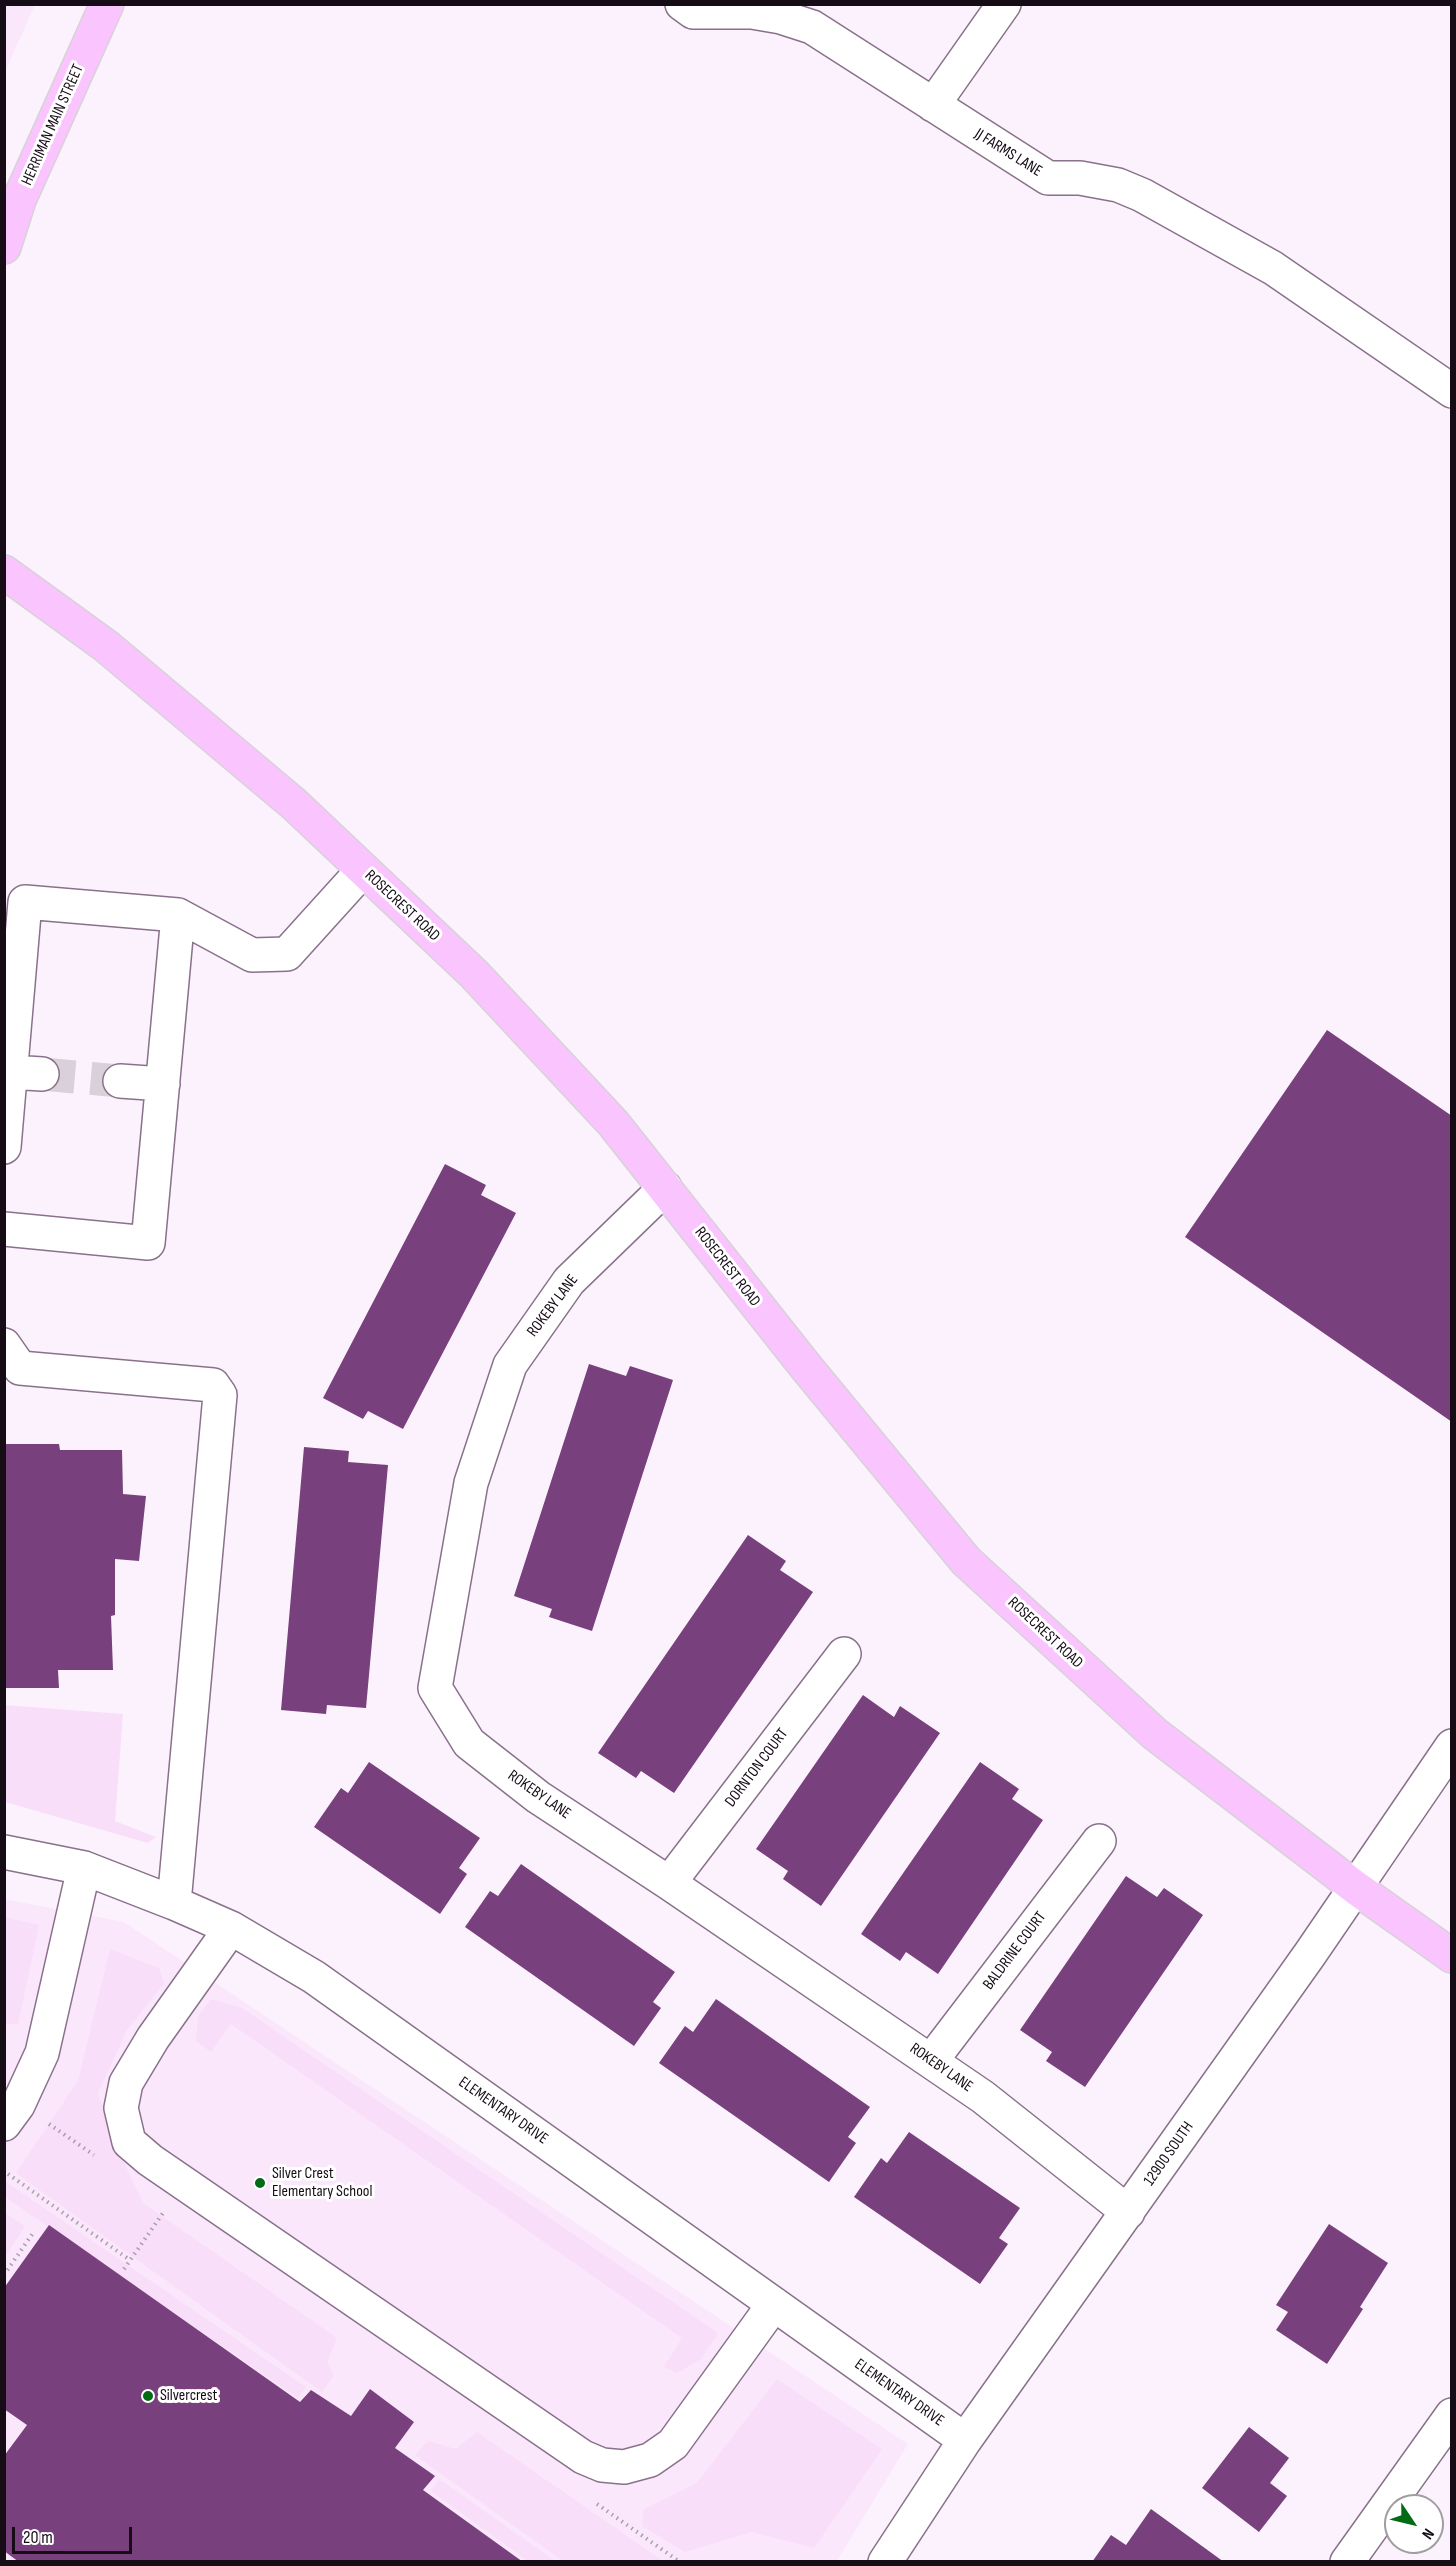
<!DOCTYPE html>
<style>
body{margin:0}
#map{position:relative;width:1456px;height:2566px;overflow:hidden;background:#fcf2fd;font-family:"Sofia Sans Condensed",sans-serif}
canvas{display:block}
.frame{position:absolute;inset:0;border:6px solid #150c15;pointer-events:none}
.north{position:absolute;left:1384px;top:2494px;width:60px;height:60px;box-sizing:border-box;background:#fff;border:2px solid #a19ea1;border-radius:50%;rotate:125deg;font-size:16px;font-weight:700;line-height:24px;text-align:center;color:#150c15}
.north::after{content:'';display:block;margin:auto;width:21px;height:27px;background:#036a16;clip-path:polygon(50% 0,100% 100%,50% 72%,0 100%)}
.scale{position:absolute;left:12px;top:2527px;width:120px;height:27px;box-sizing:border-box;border:3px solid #150c15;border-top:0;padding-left:8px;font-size:18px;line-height:21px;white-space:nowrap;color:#150c15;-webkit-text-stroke:4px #fff;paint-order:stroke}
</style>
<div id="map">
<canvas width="1456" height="2566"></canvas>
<div class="frame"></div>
<div class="north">N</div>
<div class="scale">20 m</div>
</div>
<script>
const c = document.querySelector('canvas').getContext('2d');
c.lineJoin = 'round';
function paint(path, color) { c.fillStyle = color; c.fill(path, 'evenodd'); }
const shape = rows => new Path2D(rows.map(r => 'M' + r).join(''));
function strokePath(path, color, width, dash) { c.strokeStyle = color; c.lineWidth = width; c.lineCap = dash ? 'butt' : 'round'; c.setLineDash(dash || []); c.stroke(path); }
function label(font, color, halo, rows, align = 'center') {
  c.font = font + ' "Sofia Sans Condensed",sans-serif'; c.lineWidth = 6; c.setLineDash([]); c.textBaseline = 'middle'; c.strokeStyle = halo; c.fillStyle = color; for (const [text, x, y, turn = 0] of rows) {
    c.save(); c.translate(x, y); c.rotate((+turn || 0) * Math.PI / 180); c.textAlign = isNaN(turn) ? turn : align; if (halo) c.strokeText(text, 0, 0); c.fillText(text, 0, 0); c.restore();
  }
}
paint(shape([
 [5,4,35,5,5,72,4,5],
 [4,1899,124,1922,908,2444,837,2561,5,2561]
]), '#fbe7fc');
paint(shape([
 [4,1705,123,1714,115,1821,156,1837,148,1843,5,1802],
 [4,1917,39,1925,18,2025,5,2023],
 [110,1949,159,1968,164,1983,127,2030,98,2093,118,2150,143,2203,337,2338,327,2362,334,2375,322,2392,16,2173,78,2081],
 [211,1999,242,2008,718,2333,701,2359,677,2373,664,2367,682,2338,231,2024,211,2052,196,2041,198,2016],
 [6,2182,306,2387,298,2398,5,2197],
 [5,2213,25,2226,5,2257],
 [777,2379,882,2449,814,2548,752,2532,685,2552,642,2526,643,2510,697,2483],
 [477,2432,663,2561,563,2561,415,2455,428,2441,456,2449],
 [439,2479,555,2561,528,2561,431,2491]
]), '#f8def9');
paint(shape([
 [1327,1030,1452,1116,1452,1422,1185,1237],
 [445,1164,486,1185,481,1195,516,1213,403,1429,368,1411,363,1419,323,1398],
 [589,1364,626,1376,630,1366,673,1380,592,1631,549,1617,552,1609,514,1596],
 [4,1444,59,1444,60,1450,122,1450,123,1494,146,1496,139,1561,115,1559,115,1615,111,1616,113,1670,58,1670,59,1688,4,1688],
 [304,1447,349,1451,348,1462,388,1465,366,1708,327,1705,326,1714,281,1710],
 [748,1535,786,1561,780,1570,813,1592,674,1793,641,1771,636,1778,598,1753],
 [863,1695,894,1717,900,1706,940,1733,821,1906,783,1879,788,1871,756,1849],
 [369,1762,480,1838,459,1868,467,1874,440,1914,314,1827,341,1788,348,1793],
 [980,1762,1019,1789,1012,1799,1043,1820,938,1974,906,1952,900,1961,861,1934],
 [521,1864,675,1972,653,2002,661,2008,634,2046,465,1927,490,1891,498,1896],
 [1126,1876,1157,1897,1164,1888,1203,1915,1085,2087,1046,2061,1052,2052,1020,2030],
 [716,1999,870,2107,848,2137,856,2143,829,2182,659,2063,685,2026,693,2032],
 [909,2132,1020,2208,999,2238,1008,2244,980,2284,854,2197,881,2158,887,2163],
 [1329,2224,1388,2263,1360,2307,1363,2309,1327,2364,1276,2330,1288,2312,1276,2305],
 [49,2225,300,2402,311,2390,351,2416,370,2389,414,2422,395,2448,435,2476,423,2490,523,2562,19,2562,4,2551,4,2456,27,2425,4,2409,4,2288],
 [1249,2427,1289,2458,1270,2483,1287,2496,1259,2532,1202,2488],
 [1151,2509,1224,2562,1092,2562,1111,2535,1126,2545]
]), '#78407d');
strokePath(shape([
 [42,1074,120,1081]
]), '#d9d0da', 33, [33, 16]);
const minor = shape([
 [682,4,693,12,752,12,781,17,812,27,1048,178,1080,178,1118,185,1142,195,1273,268,1452,391],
 [933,105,1004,4],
 [11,1072,42,1074],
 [120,1081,163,1084],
 [4,1147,25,902,178,915,252,955,287,954,363,870],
 [665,1188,569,1281,510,1365,471,1483,435,1688,469,1743,538,1797,669,1883,983,2097,1128,2212],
 [4,1229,148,1243,178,915],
 [4,1345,20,1368,213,1385,220,1395,174,1903],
 [4,1852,84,1868,174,1903,231,1928,314,1977,965,2440],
 [669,1883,844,1654],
 [231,1928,153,2038,126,2083,121,2108,129,2142,150,2160,583,2457,602,2465,624,2467,650,2460,673,2444,774,2304],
 [931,2061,1099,1841],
 [4,2124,18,2105,42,2053,84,1868],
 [885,2562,965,2440,1310,1954,1452,1746],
 [1347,2562,1452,2415]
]);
const major = shape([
 [4,247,19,200,107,4],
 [4,572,106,646,294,804,474,974,613,1123,806,1367,966,1561,1155,1734,1356,1888,1452,1956]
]);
strokePath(minor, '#89718b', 36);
strokePath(major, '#d5d3d5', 36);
strokePath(shape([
 [49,2124,94,2155],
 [8,2174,130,2260],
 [124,2269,163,2213],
 [4,2275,33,2233],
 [597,2504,680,2562]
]), '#a99faa', 4, [1.5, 4.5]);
strokePath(minor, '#fff', 33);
strokePath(major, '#fac4fe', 33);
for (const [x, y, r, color] of [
 [260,2183,6,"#036a16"],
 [148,2396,6,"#036a16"]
]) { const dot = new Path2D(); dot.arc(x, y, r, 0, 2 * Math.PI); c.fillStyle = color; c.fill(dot); strokePath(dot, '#fff', 2); }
label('16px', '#150c15', '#fff', [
 ["HERRIMAN MAIN STREET",53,125,-66],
 ["JJ FARMS LANE",1008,153,32],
 ["ROSECREST ROAD",402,906,43],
 ["ROSECREST ROAD",727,1267,52],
 ["ROKEBY LANE",553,1306,-53],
 ["ROSECREST ROAD",1045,1633,43],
 ["DORNTON COURT",757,1768,-53],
 ["ROKEBY LANE",539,1795,35],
 ["BALDRINE COURT",1015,1951,-53],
 ["ROKEBY LANE",941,2068,35],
 ["ELEMENTARY DRIVE",503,2111,35],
 ["12900 SOUTH",1169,2154,-55],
 ["ELEMENTARY DRIVE",899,2393,35]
]);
label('16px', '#150c15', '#fff', [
 ["Silver Crest",272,2174],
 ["Elementary School",272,2192],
 ["Silvercrest",160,2396]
], 'left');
</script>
